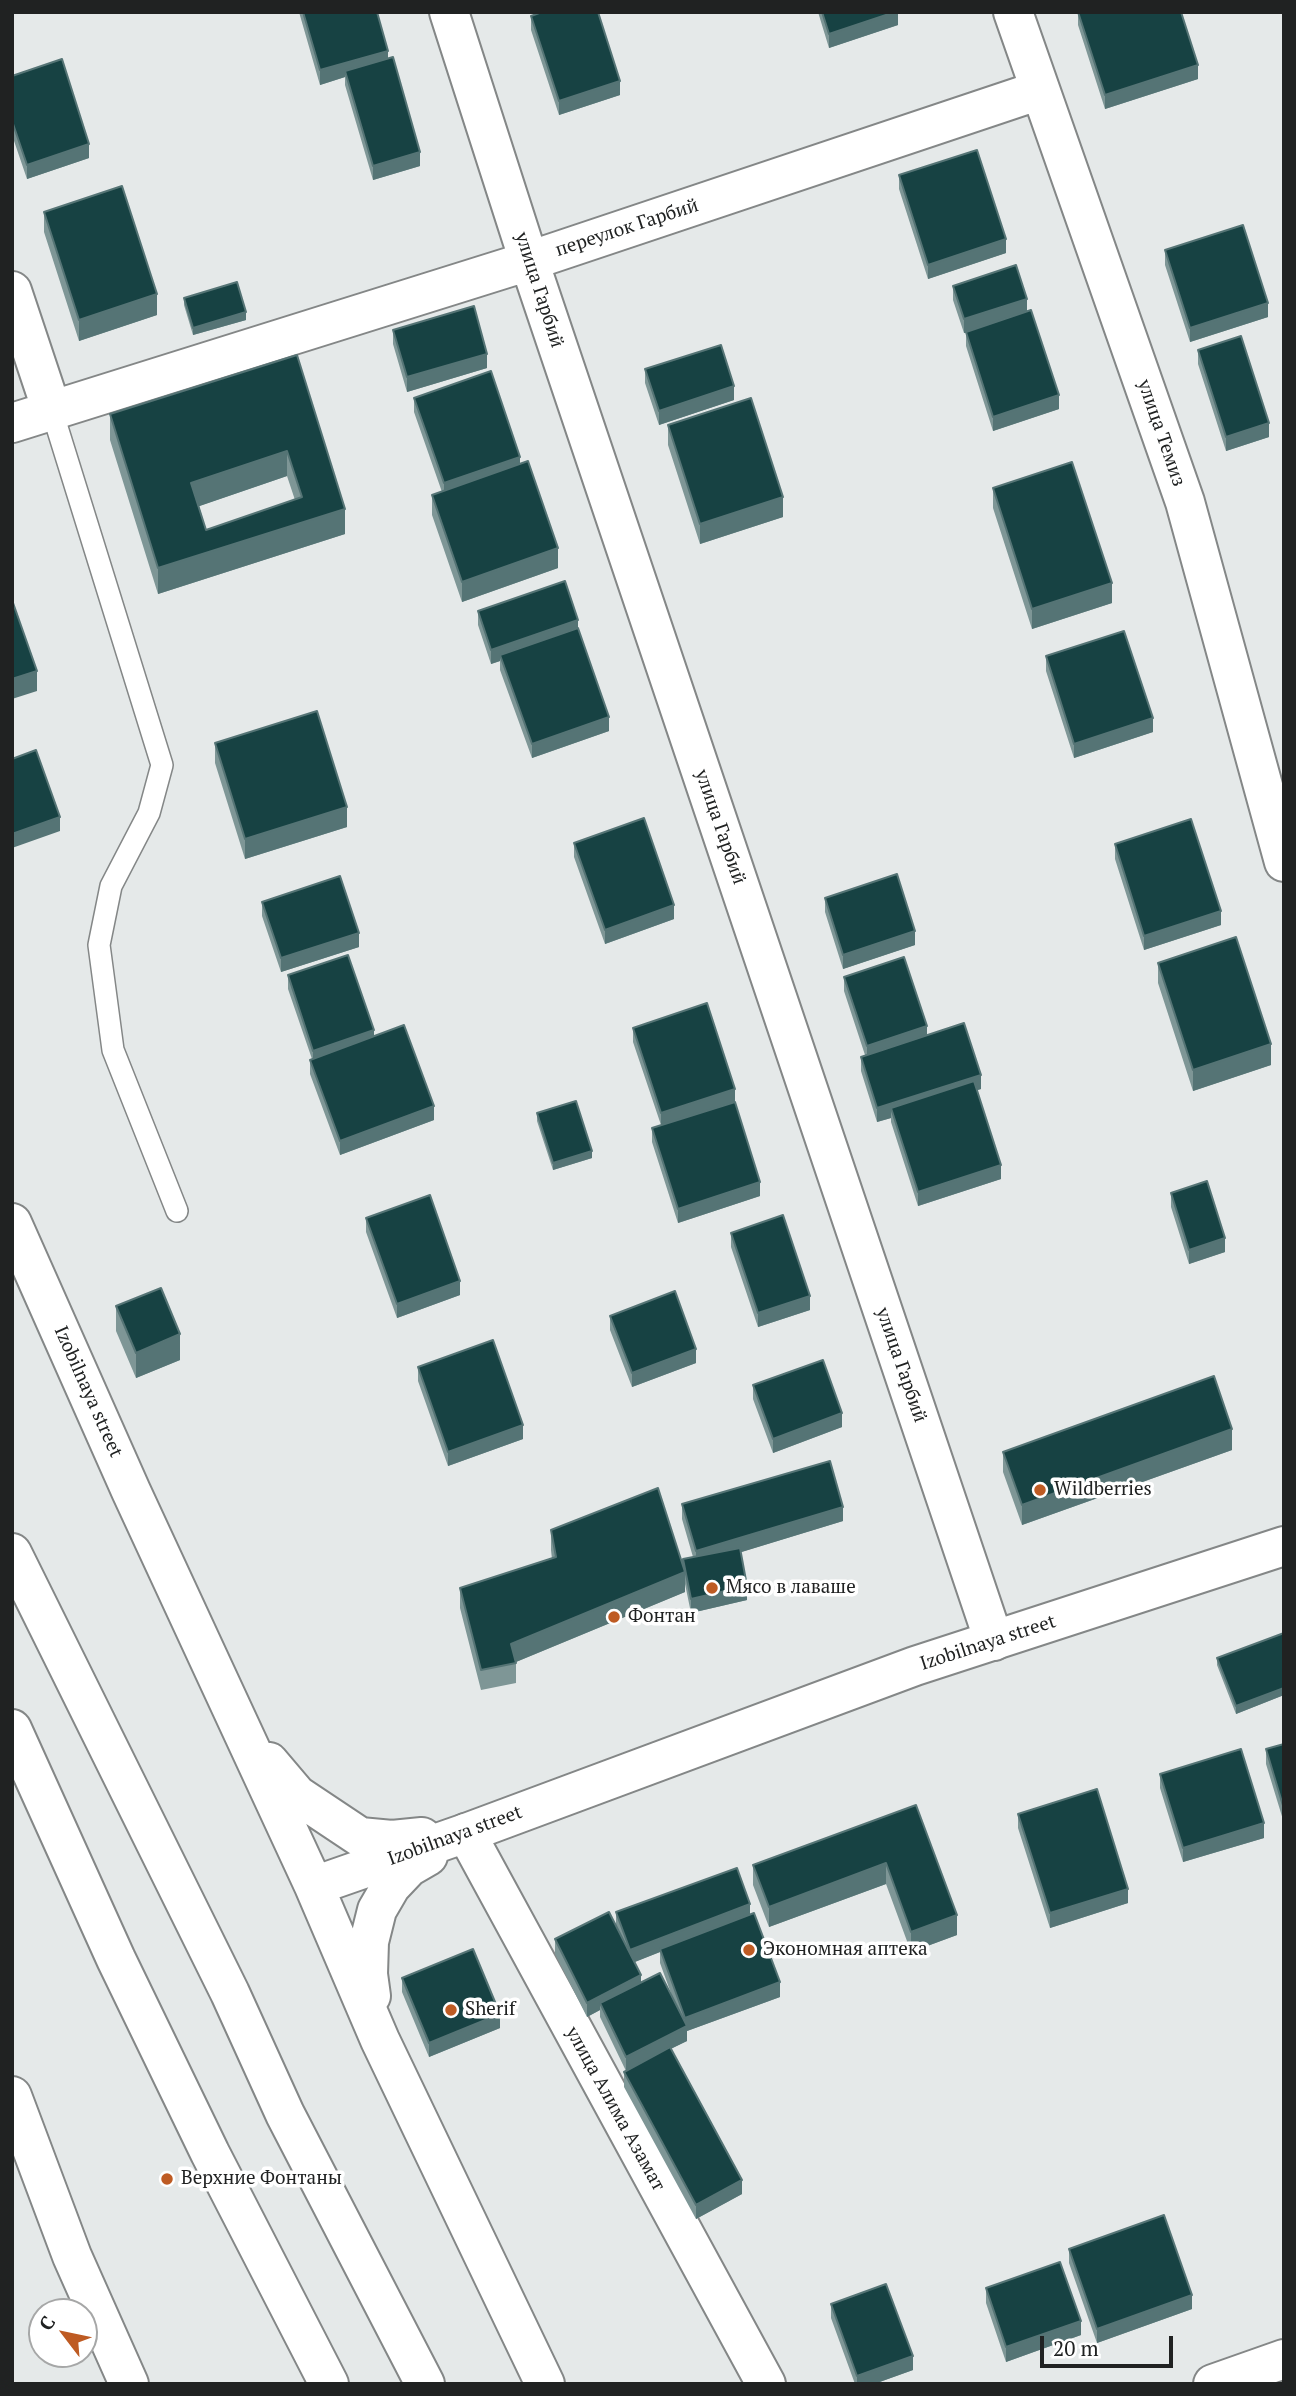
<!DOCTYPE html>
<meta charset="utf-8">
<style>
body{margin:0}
#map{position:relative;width:1296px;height:2396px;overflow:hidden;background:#e5e9e9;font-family:"PT Serif",serif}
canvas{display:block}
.frame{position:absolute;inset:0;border:14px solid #202222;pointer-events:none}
.north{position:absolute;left:28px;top:2298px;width:70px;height:70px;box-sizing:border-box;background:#fff;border:2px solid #a6a7a7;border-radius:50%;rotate:302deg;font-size:19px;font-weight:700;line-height:28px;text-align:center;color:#202222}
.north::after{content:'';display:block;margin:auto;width:24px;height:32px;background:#be5b23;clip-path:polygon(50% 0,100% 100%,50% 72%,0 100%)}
.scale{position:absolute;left:1040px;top:2336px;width:133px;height:32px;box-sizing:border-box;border:4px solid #202222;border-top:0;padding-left:9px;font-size:21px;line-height:24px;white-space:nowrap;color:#202222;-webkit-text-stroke:5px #fff;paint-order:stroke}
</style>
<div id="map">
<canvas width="1296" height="2396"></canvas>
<div class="frame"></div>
<div class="north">С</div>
<div class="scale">20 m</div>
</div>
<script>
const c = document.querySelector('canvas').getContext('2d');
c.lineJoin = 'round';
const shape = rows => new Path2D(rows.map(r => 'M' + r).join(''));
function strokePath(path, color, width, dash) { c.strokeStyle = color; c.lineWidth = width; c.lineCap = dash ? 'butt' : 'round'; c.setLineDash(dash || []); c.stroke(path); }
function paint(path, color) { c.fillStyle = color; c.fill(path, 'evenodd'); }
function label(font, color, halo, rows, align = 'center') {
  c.font = font + ' "PT Serif",serif'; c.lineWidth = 7; c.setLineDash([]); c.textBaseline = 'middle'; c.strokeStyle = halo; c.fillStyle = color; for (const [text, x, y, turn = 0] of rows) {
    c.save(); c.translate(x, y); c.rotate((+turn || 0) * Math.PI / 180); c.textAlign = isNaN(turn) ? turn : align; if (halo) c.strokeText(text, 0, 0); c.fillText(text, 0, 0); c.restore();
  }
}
const lane = shape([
 [52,411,162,765,149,813,111,886,99,945,113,1050,177,1211]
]);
const street = shape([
 [449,12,529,261,994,1641],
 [1013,12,1185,502,1284,862],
 [12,291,52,411],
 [12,423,529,261,1040,90],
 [466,1833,766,2384],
 [12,2096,72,2256,129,2384],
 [1213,2384,1284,2359]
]);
const secondary = shape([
 [12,1223,131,1491,314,1886,466,1833,915,1666,1284,1546],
 [269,1762,297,1795,360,1837,392,1840,422,1837],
 [314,1886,380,2040,545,2384],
 [371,1996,368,1974,369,1942,377,1910,391,1886,409,1867,428,1856]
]);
const primary = shape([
 [12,1553,230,1993,285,2114,425,2384],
 [12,1729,116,1959,210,2153,329,2384]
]);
strokePath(lane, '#848787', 24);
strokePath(street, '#848787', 42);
strokePath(secondary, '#848787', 42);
strokePath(primary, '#848787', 42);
strokePath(lane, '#fff', 21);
strokePath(street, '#fff', 38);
strokePath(secondary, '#fff', 38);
strokePath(primary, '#fff', 38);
paint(shape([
 [299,12,377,12,388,59,420,166,373,180,345,85,345,77,320,85],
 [818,12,898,12,898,25,829,48],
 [1078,12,1198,79,1105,109,1078,25],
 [531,16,620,95,559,115,531,30],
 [12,76,89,158,27,179,12,135],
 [899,175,1006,253,928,279,899,189],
 [44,212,157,315,79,341,44,232],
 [1165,250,1268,317,1190,342,1165,265],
 [953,286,1027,311,1059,409,993,431,966,346,966,333,964,333,953,300],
 [184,298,246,320,193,335,184,305],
 [393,330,487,368,407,392,393,344],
 [1198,350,1269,437,1226,451,1198,364],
 [297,355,345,534,158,594,110,440,110,414],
 [287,476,295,500,206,530,199,506],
 [645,369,734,400,659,425,645,383],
 [414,398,520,464,558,568,462,602,432,515,432,495,442,492,414,412],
 [668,425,783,517,700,544,668,445],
 [993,488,1112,603,1032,629,993,508],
 [478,611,578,628,609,731,532,758,500,670,500,661,491,664,478,625],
 [1046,656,1153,732,1074,758,1046,671],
 [215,743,347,827,245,859,215,763],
 [574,843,674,919,605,944,574,857],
 [1115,844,1221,925,1144,950,1115,859],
 [825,898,915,945,843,969,825,912],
 [262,902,359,947,281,972,262,916],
 [1158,963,1271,1065,1193,1091,1158,983],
 [288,975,374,1036,434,1120,340,1155,310,1074,310,1060,312,1059,288,989],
 [844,977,927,1035,981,1089,977,1090,1001,1179,918,1206,891,1122,891,1118,877,1122,861,1071,861,1057,865,1055,844,991],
 [633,1028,735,1103,760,1196,678,1223,652,1142,652,1128,661,1125,633,1042],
 [537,1113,592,1158,553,1170,537,1121],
 [1171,1193,1225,1252,1189,1264,1171,1207],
 [366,1218,460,1295,397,1318,366,1232],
 [731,1233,810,1310,758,1327,731,1247],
 [116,1306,180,1360,136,1378,116,1331],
 [610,1316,696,1363,632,1387,610,1330],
 [418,1367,523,1439,448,1466,418,1381],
 [753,1385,842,1427,773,1453,753,1399],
 [1232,1450,1022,1525,1003,1472,1003,1452],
 [682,1504,843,1521,741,1552,747,1600,691,1613,685,1584,685,1592,516,1662,516,1683,481,1690,460,1608,460,1588,552,1559,551,1550,551,1530,683,1565,683,1559,693,1557,682,1519],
 [1284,1633,1284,1695,1236,1714,1217,1665,1217,1658],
 [1284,1744,1284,1823,1266,1764,1266,1749],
 [1160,1774,1264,1838,1183,1862,1160,1788],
 [916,1805,957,1935,911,1952,886,1884,769,1927,753,1885,753,1865],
 [1018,1814,1128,1903,1050,1928,1018,1828],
 [616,1912,750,1915,780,1997,687,2031,687,2041,670,2049,742,2194,696,2219,624,2087,624,2072,637,2065,626,2071,600,2017,600,2010,587,2017,555,1954,555,1939,616,1926],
 [660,1952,660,1963,672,1996,641,1983,634,1962],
 [402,1978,500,2028,429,2057,402,1992],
 [1069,2249,1192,2309,1097,2343,1069,2263],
 [986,2288,1081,2335,1006,2362,986,2303],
 [831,2304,913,2370,874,2384,855,2384,831,2318]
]), '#7e9696');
paint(shape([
 [895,12,898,12,898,25,829,48,829,34],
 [388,51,388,65,345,71,345,77,320,85,320,70],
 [1198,65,1198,79,1105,109,1105,95],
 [620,81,620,95,559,115,559,101],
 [89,144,89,158,27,179,27,165],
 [420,152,420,166,373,180,373,166],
 [1006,239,1006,253,928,279,928,265],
 [157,294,157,315,79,341,79,320],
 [1027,299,1027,313,964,333,964,319],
 [1268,303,1268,317,1190,342,1190,328],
 [246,312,246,320,193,335,193,328],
 [487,354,487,368,407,392,407,377],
 [734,386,734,400,659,425,659,411],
 [1059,395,1059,409,993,431,993,417],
 [1269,423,1269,437,1226,451,1226,437],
 [287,451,287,476,191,509,191,483],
 [520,457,520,471,444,497,444,483],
 [783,497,783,517,700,544,700,524],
 [345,509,345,534,158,594,158,568],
 [558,548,558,568,462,602,462,582],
 [1112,583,1112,603,1032,629,1032,609],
 [578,620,578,634,500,655,500,661,491,664,491,650],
 [37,671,37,691,12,699,12,679],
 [609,717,609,731,532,758,532,744],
 [1153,718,1153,732,1074,758,1074,744],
 [347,807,347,827,245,859,245,839],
 [60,817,60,831,12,848,12,834],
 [674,905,674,919,605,944,605,930],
 [1221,911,1221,925,1144,950,1144,936],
 [915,931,915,945,843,969,843,955],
 [359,933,359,947,281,972,281,958],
 [927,1026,927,1040,867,1060,867,1046],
 [374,1030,374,1044,313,1065,313,1051],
 [1271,1044,1271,1065,1193,1091,1193,1070],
 [981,1075,981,1089,894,1117,891,1108,891,1118,877,1122,877,1108],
 [735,1089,735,1103,661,1127,661,1113],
 [434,1106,434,1120,340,1155,340,1141],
 [592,1151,592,1158,553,1170,553,1163],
 [1001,1165,1001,1179,918,1206,918,1192],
 [760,1182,760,1196,678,1223,678,1209],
 [1225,1238,1225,1252,1189,1264,1189,1250],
 [460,1281,460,1295,397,1318,397,1304],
 [810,1296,810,1310,758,1327,758,1313],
 [180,1334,180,1360,136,1378,136,1353],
 [696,1349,696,1363,632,1387,632,1373],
 [842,1413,842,1427,773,1453,773,1439],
 [523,1425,523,1439,448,1466,448,1452],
 [1232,1429,1232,1450,1022,1525,1022,1505],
 [843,1507,843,1521,696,1566,696,1551],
 [685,1572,685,1592,511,1664,511,1644],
 [747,1586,747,1600,691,1613,691,1599],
 [1284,1688,1284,1695,1236,1714,1236,1706],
 [1264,1823,1264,1838,1183,1862,1183,1848],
 [886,1863,886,1884,769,1927,769,1907],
 [1128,1889,1128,1903,1050,1928,1050,1913],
 [750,1904,750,1918,660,1949,660,1952,630,1964,630,1950],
 [957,1915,957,1935,911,1952,911,1932],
 [641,1975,641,1989,600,2003,600,2010,587,2017,587,2003],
 [780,1982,780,1997,687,2031,687,2041,626,2071,626,2057,685,2027,685,2018],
 [500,2014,500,2028,429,2057,429,2043],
 [742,2180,742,2194,696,2219,696,2205],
 [1192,2295,1192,2309,1097,2343,1097,2329],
 [1081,2321,1081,2335,1006,2362,1006,2347],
 [913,2356,913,2370,874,2384,857,2384,857,2376]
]), '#557475');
const building = shape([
 [303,12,377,12,388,51,320,70,303,12],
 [542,12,598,12,620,81,559,101,531,16,542,12],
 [822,12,895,12,829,34,822,12],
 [1078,12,1181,12,1198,65,1105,95,1078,12],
 [393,57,420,152,373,166,345,71,393,57],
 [62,59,89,144,27,165,12,121,12,76,62,59],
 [977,150,1006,239,928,265,899,175,977,150],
 [122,186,157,294,79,320,44,212,122,186],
 [1243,225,1268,303,1190,328,1165,250,1243,225],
 [1016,265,1027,299,964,319,953,286,1016,265],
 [237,282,246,312,193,328,184,298,237,282],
 [474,306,487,354,407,377,393,330,474,306],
 [1031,310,1059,395,993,417,966,332,1031,310],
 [1241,336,1269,423,1226,437,1198,350,1241,336],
 [721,345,734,386,659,411,645,369,721,345],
 [297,355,345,509,158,568,110,414,297,355],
 [287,451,302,497,206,530,191,483,287,451],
 [491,371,520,457,444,483,414,398,491,371],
 [751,398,783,497,700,524,668,425,751,398],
 [528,461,558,548,462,582,432,495,528,461],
 [1072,462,1112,583,1032,609,993,488,1072,462],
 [565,581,578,620,491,650,478,611,565,581],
 [12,600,37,671,12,679,12,600],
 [578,628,609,717,532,744,500,655,578,628],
 [1124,631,1153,718,1074,744,1046,656,1124,631],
 [317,711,347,807,245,839,215,743,317,711],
 [36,750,60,817,12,834,12,759,36,750],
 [644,818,674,905,605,930,574,843,644,818],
 [1191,819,1221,911,1144,936,1115,844,1191,819],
 [897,874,915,931,843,955,825,898,897,874],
 [340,876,359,933,281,958,262,902,340,876],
 [1236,937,1271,1044,1193,1070,1158,963,1236,937],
 [348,955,374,1030,313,1051,288,975,348,955],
 [904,957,927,1026,867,1046,844,977,904,957],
 [707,1003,735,1089,661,1113,633,1028,707,1003],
 [964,1023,981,1075,877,1108,861,1057,964,1023],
 [404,1025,434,1106,340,1141,310,1060,404,1025],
 [974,1081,1001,1165,918,1192,891,1108,974,1081],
 [576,1101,592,1151,553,1163,537,1113,576,1101],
 [735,1102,760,1182,678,1209,652,1128,735,1102],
 [1207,1181,1225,1238,1189,1250,1171,1193,1207,1181],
 [430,1195,460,1281,397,1304,366,1218,430,1195],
 [783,1215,810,1296,758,1313,731,1233,783,1215],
 [161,1288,180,1334,136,1353,116,1306,161,1288],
 [675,1291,696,1349,632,1373,610,1316,675,1291],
 [493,1340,523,1425,448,1452,418,1367,493,1340],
 [823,1360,842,1413,773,1439,753,1385,823,1360],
 [1214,1376,1232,1429,1022,1505,1003,1452,1214,1376],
 [830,1461,843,1507,696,1551,682,1504,830,1461],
 [658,1488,685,1572,511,1644,516,1663,481,1670,460,1588,556,1557,551,1530,658,1488],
 [740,1548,747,1586,691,1599,683,1559,740,1548],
 [1284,1633,1284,1688,1236,1706,1217,1658,1284,1633],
 [1284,1744,1284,1809,1266,1749,1284,1744],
 [1241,1749,1264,1823,1183,1848,1160,1774,1241,1749],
 [1097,1789,1128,1889,1050,1913,1018,1814,1097,1789],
 [916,1805,957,1915,911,1932,886,1863,769,1907,753,1865,916,1805],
 [737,1868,750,1904,630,1950,616,1912,737,1868],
 [609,1912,641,1975,587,2003,555,1939,609,1912],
 [754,1913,780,1982,685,2018,660,1949,754,1913],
 [473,1949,500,2014,429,2043,402,1978,473,1949],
 [660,1973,687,2026,626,2057,600,2003,660,1973],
 [670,2047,742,2180,696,2205,624,2072,670,2047],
 [1164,2215,1192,2295,1097,2329,1069,2249,1164,2215],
 [1060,2262,1081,2321,1006,2347,986,2288,1060,2262],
 [886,2284,913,2356,857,2376,831,2304,886,2284]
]);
paint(building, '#174243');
strokePath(building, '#557475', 2);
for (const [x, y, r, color] of [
 [1040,1490,7,"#be5b23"],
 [712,1588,7,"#be5b23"],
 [614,1617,7,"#be5b23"],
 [749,1950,7,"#be5b23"],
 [451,2010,7,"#be5b23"],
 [167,2179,7,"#be5b23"]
]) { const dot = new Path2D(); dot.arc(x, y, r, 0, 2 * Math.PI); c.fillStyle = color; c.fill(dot); strokePath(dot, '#fff', 2.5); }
label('19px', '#202222', '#fff', [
 ["переулок Гарбий",627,228,-18],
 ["улица Гарбий",539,290,72],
 ["улица Темиз",1161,433,71],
 ["улица Гарбий",720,827,71],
 ["улица Гарбий",901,1365,71],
 ["Izobilnaya street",88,1392,66],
 ["Izobilnaya street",988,1643,-18],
 ["Izobilnaya street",455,1836,-20],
 ["улица Алима Азамат",615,2109,61]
]);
label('19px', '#202222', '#fff', [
 ["Wildberries",1054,1490],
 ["Мясо в лаваше",726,1588],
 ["Фонтан",628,1617],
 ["Экономная аптека",763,1950],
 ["Sherif",465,2010],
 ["Верхние Фонтаны",181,2179]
], 'left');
</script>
